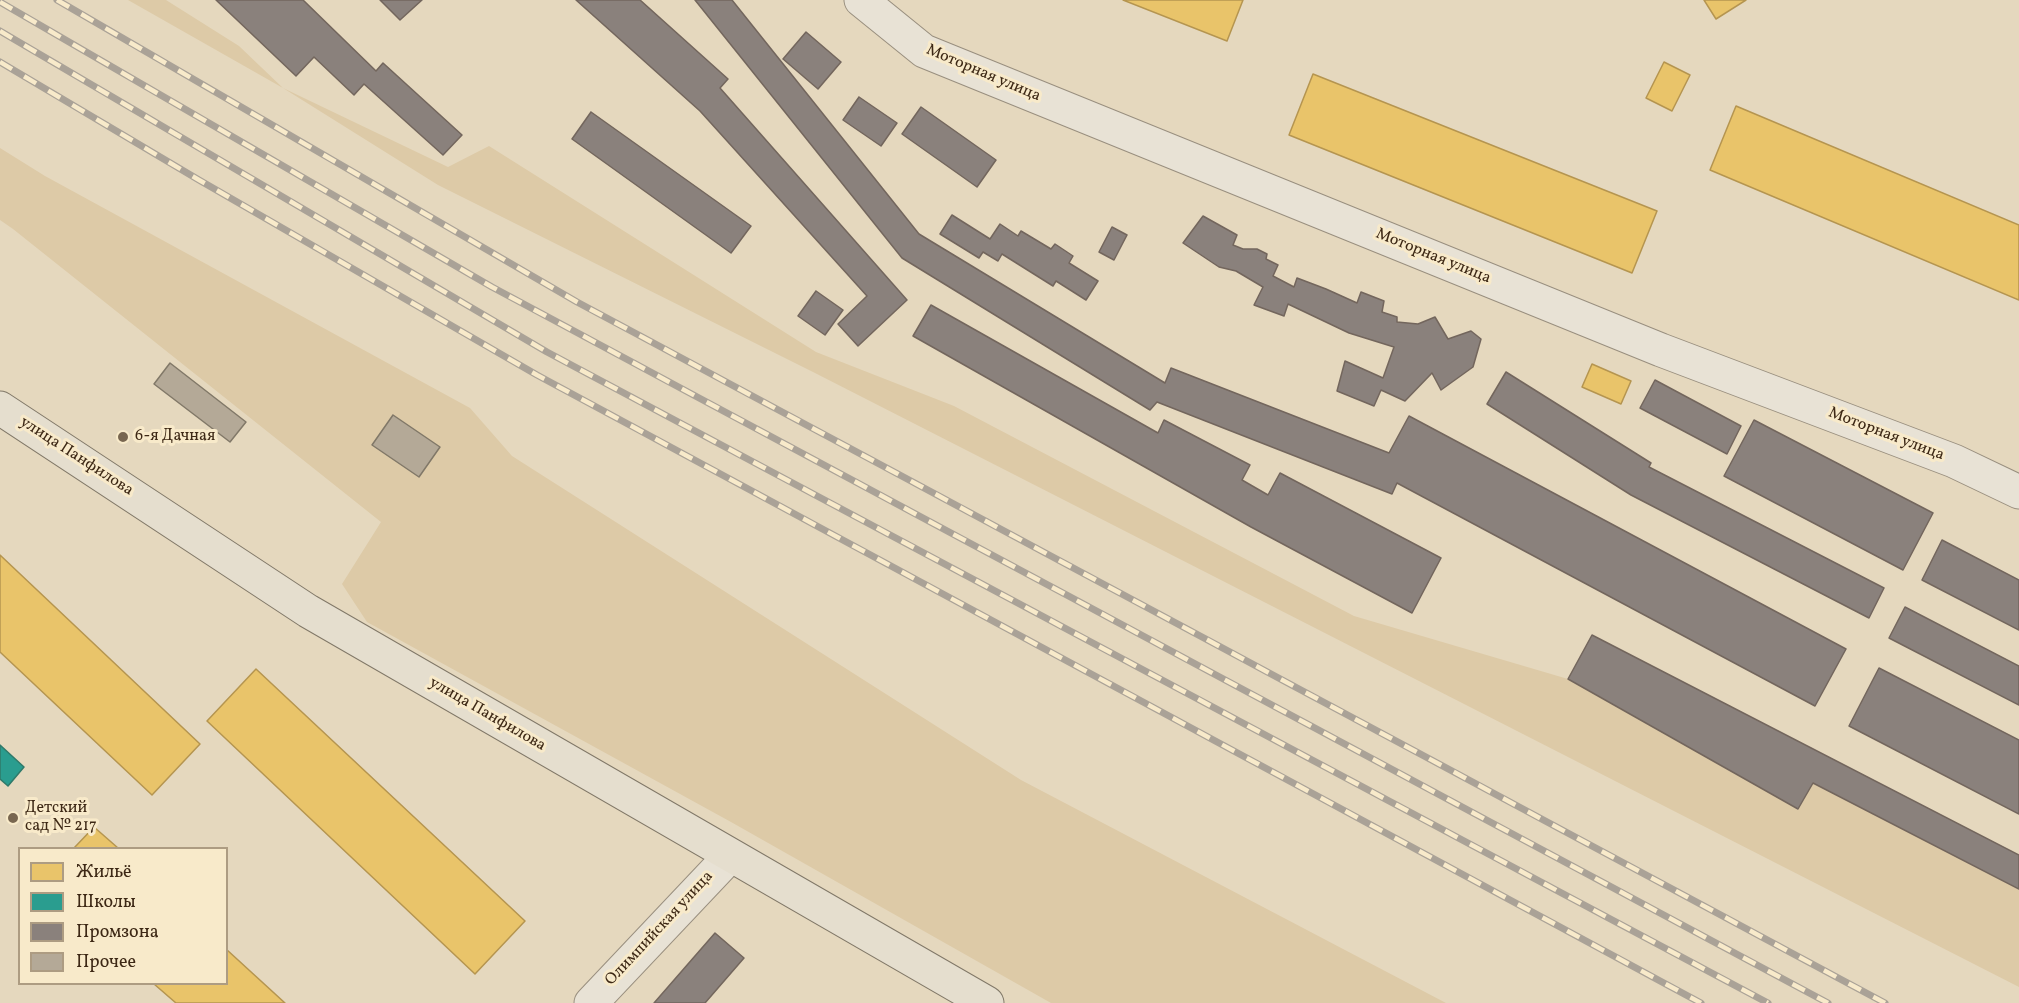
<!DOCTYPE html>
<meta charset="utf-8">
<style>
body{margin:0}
#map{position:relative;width:2019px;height:1003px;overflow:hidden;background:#e5d8be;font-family:Vollkorn,serif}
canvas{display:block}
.legend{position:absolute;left:18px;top:847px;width:210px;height:138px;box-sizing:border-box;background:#f8eaca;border:2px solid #ad9c82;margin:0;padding:8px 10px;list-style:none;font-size:18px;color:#3d2815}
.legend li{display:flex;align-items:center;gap:12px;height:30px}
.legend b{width:30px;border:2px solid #ad9c82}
</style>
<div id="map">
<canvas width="2019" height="1003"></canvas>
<ul class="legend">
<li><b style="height:16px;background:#e9c46a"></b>Жильё</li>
<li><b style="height:16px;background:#2a9d8f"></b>Школы</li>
<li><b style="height:16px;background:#8a817c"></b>Промзона</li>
<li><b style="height:16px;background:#b4a997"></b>Прочее</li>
</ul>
</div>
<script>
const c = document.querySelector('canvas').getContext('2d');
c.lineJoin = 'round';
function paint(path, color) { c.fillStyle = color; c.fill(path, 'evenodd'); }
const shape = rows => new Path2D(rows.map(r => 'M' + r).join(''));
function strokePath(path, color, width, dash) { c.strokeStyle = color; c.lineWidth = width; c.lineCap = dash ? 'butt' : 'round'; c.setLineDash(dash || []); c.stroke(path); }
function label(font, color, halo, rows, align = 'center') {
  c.font = font + ' Vollkorn,serif'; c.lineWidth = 6; c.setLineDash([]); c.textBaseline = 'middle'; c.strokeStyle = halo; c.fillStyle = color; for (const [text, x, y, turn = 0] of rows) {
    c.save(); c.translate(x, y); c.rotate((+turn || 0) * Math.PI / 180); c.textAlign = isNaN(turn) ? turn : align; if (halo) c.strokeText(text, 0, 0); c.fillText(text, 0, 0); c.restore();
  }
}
paint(shape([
 [128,0,166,0,239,46,283,88,448,167,489,146,816,352,954,406,1354,616,1568,679,1798,809,1813,783,2019,889,2019,987,815,373,438,185,283,88],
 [0,148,45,176,470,408,512,456,1021,780,1446,1003,1051,1003,731,822,367,622,342,584,381,522,13,229,0,220]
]), '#ddcaa7');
const homes = shape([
 [1123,0,1243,0,1227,41,1123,0],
 [1704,0,1746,0,1716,19,1704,0],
 [1664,62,1690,75,1672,111,1646,98,1664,62],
 [1313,74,1657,211,1632,273,1289,135,1313,74],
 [1736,106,2019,225,2019,300,1710,170,1736,106],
 [1592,364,1631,381,1621,404,1582,387,1592,364],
 [0,555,200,744,152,795,0,652,0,555],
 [256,669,525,921,475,974,207,721,256,669],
 [94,827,118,848,74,848,94,827],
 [226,949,285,1003,176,1003,154,984,226,984,226,949]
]);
paint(homes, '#e9c46a');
strokePath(homes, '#b59550', 1.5);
const schools = shape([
 [0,745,24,767,8,786,0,779,0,745]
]);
paint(schools, '#2a9d8f');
strokePath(schools, '#307a6a', 1.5);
const industry = shape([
 [216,0,303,0,376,71,383,63,462,135,443,155,364,84,354,95,314,57,296,76,216,0],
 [380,0,422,0,400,20,380,0],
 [576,0,640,0,728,79,720,88,907,300,858,346,838,324,867,296,700,111,576,0],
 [695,0,732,0,919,234,1165,383,1171,368,1389,453,1409,416,1846,649,1815,706,1397,483,1392,494,1157,402,1150,410,902,258,695,0],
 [806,32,841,62,818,89,783,59,806,32],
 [859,97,897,123,881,146,843,120,859,97],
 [921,107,996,160,977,187,902,134,921,107],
 [591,112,751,226,731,253,572,139,591,112],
 [952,215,990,239,1000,224,1018,236,1021,231,1051,249,1055,244,1073,256,1069,263,1098,281,1086,300,1056,281,1053,286,1002,254,998,261,983,252,979,258,940,234,952,215],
 [1203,216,1237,235,1233,245,1243,249,1257,249,1267,254,1266,259,1278,265,1273,276,1294,287,1297,278,1326,289,1357,303,1361,292,1384,301,1382,312,1397,317,1397,322,1418,324,1435,317,1448,339,1471,331,1481,339,1473,367,1441,390,1432,373,1405,401,1381,390,1374,406,1337,391,1345,361,1383,378,1394,347,1349,333,1288,304,1284,316,1254,305,1263,287,1236,271,1219,267,1183,243,1203,216],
 [1112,227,1127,235,1114,260,1099,252,1112,227],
 [816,291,843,310,825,335,798,316,816,291],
 [931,305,1158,433,1164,420,1250,465,1242,480,1268,495,1280,473,1441,558,1412,613,1251,527,913,336,931,305],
 [1506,372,1651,463,1649,467,1884,588,1869,618,1631,495,1487,404,1506,372],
 [1655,380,1741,426,1727,454,1640,408,1655,380],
 [1754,420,1933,513,1903,570,1724,476,1754,420],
 [1942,540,2019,580,2019,630,1922,580,1942,540],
 [1905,607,2019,666,2019,705,1889,638,1905,607],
 [1592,635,2019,855,2019,889,1813,783,1798,809,1568,679,1592,635],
 [1879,668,2019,740,2019,814,1849,726,1879,668],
 [715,933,744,958,705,1003,654,1003,715,933]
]);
paint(industry, '#8a817c');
strokePath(industry, '#73665d', 1.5);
const building = shape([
 [170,363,246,422,230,442,154,384,170,363],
 [393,415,440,447,419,477,372,445,393,415]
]);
paint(building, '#b4a997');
strokePath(building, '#817868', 1.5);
const minor = shape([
 [861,0,924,51,1661,350,1954,461,2019,492],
 [591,1003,730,856]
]);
const major = shape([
 [0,408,308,611,987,1003]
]);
strokePath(minor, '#998f7f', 35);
strokePath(major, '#817868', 35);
strokePath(minor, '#e8e2d5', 33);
strokePath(major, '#e5dece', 33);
const rail = shape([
 [57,0,577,302,1885,1003],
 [0,2,492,287,1828,1003],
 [0,31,547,352,1768,1003],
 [0,62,199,180,537,375,1701,1003]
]);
strokePath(rail, '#aaa297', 7);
strokePath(rail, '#f8eaca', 4.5, [14]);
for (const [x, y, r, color] of [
 [123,437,6,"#786650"],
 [13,818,6,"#786650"]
]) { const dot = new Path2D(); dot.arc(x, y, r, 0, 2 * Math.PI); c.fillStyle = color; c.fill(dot); strokePath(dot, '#f8eaca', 2); }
label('16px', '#3d2815', '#f8eaca', [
 ["Моторная улица",983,74,23],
 ["Моторная улица",1433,257,22],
 ["Моторная улица",1886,435,21],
 ["улица Панфилова",76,457,33],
 ["улица Панфилова",487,715,30],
 ["Олимпийская улица",660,929,-47]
]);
label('16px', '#3d2815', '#f8eaca', [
 ["6-я Дачная",135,437],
 ["Детский",25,809],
 ["сад № 217",25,827]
], 'left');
</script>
